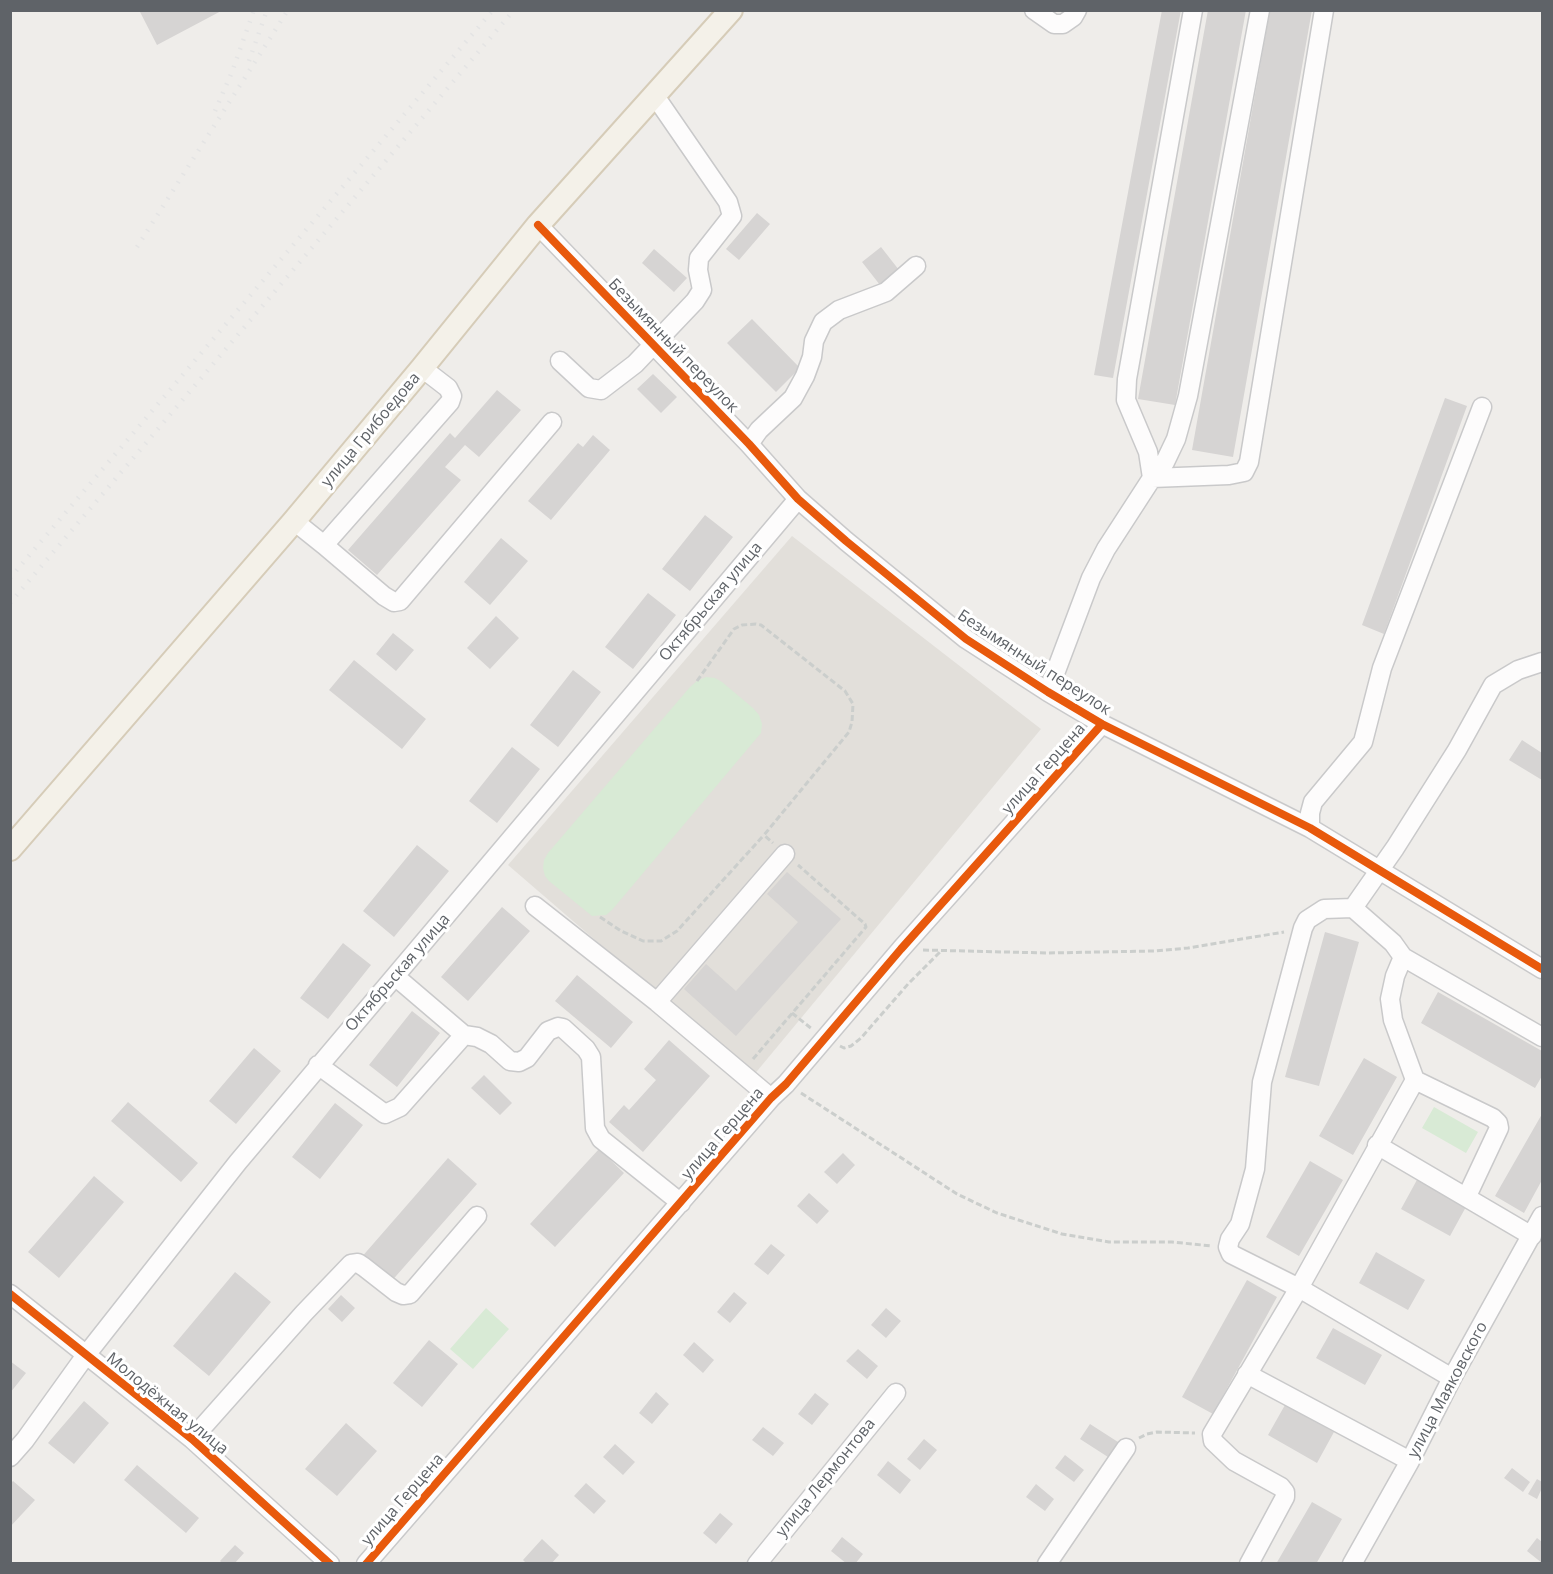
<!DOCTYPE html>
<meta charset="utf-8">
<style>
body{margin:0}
#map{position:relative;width:1553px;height:1574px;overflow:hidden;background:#efedea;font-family:"Open Sans",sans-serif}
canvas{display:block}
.frame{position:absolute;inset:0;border:12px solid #5f6368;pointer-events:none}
</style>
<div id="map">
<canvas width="1553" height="1574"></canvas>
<div class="frame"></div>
</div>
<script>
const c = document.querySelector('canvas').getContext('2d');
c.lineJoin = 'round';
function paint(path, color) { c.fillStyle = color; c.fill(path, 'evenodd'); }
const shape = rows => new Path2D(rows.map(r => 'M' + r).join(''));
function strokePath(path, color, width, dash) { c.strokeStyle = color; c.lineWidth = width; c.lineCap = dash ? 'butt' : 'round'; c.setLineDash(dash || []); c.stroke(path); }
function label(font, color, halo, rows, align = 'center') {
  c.font = font + ' "Open Sans",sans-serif'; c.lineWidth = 6; c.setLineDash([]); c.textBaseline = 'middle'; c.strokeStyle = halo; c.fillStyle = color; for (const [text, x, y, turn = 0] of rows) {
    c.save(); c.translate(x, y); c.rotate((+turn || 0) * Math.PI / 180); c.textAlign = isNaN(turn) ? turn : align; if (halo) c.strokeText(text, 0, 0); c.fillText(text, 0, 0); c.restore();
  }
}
paint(shape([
 [792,536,1041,729,753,1076,508,865]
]), '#e2dfda');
paint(shape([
 [706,677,715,678,722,682,753,708,759,715,762,724,761,733,612,910,606,915,592,916,549,881,545,876,543,868,544,860,548,853,690,687,697,681],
 [1434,1107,1478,1132,1466,1153,1422,1128],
 [486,1308,509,1329,473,1369,450,1349]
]), '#d8ead5');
paint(shape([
 [139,10,223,10,157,45],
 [1162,10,1181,10,1113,378,1094,375],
 [1208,10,1246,10,1175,405,1138,399],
 [1270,10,1312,10,1233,457,1192,450],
 [757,213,770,224,739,260,726,249],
 [881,247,899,270,880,285,862,262],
 [654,249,687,278,674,292,642,263],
 [752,319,800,368,776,392,727,343],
 [653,374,677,397,661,413,637,389],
 [497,390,521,410,479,457,465,445,445,467,461,480,377,575,348,550,450,433,455,438],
 [1445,398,1467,406,1384,634,1362,625],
 [593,435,610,450,551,520,528,501,578,443,583,447],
 [705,515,733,537,690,591,662,569],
 [501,538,528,561,490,605,464,582],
 [648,593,676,615,633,669,605,647],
 [496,616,519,638,490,669,467,648],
 [393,633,414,650,396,671,376,654],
 [354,660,426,719,402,749,329,690],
 [573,670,601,692,558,747,530,725],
 [1522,740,1542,753,1542,780,1509,760],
 [512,747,540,769,497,823,469,801],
 [417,845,449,871,394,937,363,911],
 [787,872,841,919,736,1036,684,989,706,964,736,991,798,922,767,894],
 [502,907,530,931,468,1001,441,977],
 [1325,932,1359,942,1319,1086,1285,1077],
 [343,943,371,965,328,1019,300,998],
 [577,975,633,1022,611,1048,555,1001],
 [1438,992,1542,1051,1542,1076,1535,1088,1421,1023],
 [412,1011,440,1033,397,1087,369,1065],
 [669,1040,710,1076,643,1152,609,1122,624,1105,629,1110,656,1080,644,1069],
 [254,1048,281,1071,236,1124,209,1101],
 [1364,1058,1397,1077,1353,1155,1319,1136],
 [484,1075,512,1103,500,1115,471,1088],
 [128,1102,198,1163,181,1182,111,1121],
 [335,1103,363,1125,320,1179,292,1157],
 [1542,1114,1542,1180,1524,1213,1495,1196],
 [599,1149,624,1173,555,1247,530,1224],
 [843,1153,855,1165,837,1184,824,1172],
 [448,1158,477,1184,389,1284,360,1259],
 [1310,1161,1343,1180,1299,1256,1266,1237],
 [94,1176,124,1202,59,1278,28,1252],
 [1418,1178,1467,1205,1450,1236,1401,1209],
 [809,1193,829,1211,817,1224,797,1206],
 [771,1244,785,1255,768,1275,754,1264],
 [1376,1252,1425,1280,1408,1310,1359,1283],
 [235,1272,271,1302,209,1376,173,1346],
 [1247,1280,1277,1297,1213,1414,1182,1397],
 [734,1292,747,1303,730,1323,717,1312],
 [341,1295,355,1308,342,1322,328,1309],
 [886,1308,901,1321,886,1338,871,1325],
 [1333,1328,1382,1355,1365,1385,1316,1358],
 [429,1340,458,1364,422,1407,393,1383],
 [694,1342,714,1360,703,1373,683,1355],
 [858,1349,878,1366,867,1379,846,1361],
 [10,1361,26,1373,10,1393],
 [656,1392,669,1404,652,1424,639,1413],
 [815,1393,829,1404,812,1425,798,1414],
 [84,1401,109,1423,74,1464,48,1443],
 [1285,1405,1334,1432,1317,1463,1268,1435],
 [346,1423,377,1451,337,1496,305,1469],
 [1090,1424,1118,1442,1108,1457,1080,1439],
 [763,1427,784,1443,773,1456,752,1440],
 [924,1439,937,1450,920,1470,907,1459],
 [615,1444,635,1462,623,1475,603,1457],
 [1065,1455,1084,1470,1074,1482,1055,1468],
 [888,1461,911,1480,900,1494,877,1475],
 [137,1465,199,1518,186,1533,124,1480],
 [1512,1468,1530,1482,1523,1492,1504,1478],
 [1537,1479,1542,1482,1542,1488,1537,1499,1528,1494],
 [13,1481,35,1500,10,1527,10,1484],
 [586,1483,606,1501,594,1514,574,1496],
 [1036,1484,1054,1499,1045,1511,1026,1497],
 [1312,1502,1342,1519,1316,1564,1276,1564],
 [720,1513,733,1524,716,1544,703,1533],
 [842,1537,863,1554,855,1564,847,1564,831,1551],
 [1537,1538,1542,1542,1542,1563,1527,1551],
 [542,1539,559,1555,551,1564,527,1564,523,1560],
 [235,1545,244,1553,234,1564,223,1564,220,1561]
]), '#d6d4d3');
const minor = shape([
 [1034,10,1054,24,1063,24,1073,17,1077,10],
 [538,225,749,444,798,499,846,541,966,639,1048,692,1102,724,1310,828,1542,969],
 [560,361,589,388,601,390,635,364,695,301,702,290,698,270,699,258,732,216,728,202,655,96],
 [749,444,759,430,793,398,805,376,812,357,814,341,823,322,839,310,886,292,916,266],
 [1152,478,1229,475,1244,472,1249,462,1324,10],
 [1152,478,1148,452,1126,400,1127,379,1193,10],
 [294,521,324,545,450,402,452,396,448,388,422,368],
 [324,545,384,596,394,602,400,601,552,422],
 [1048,692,1091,578,1106,549,1152,478,1165,462,1176,439,1188,396,1260,10],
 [1310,828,1310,813,1313,802,1363,742,1382,668,1482,407],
 [535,906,657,1002,771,1098],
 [1353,908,1393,943,1403,957,1542,1037],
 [1403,957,1395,976,1390,999,1393,1020,1415,1080,1493,1118,1498,1123,1499,1128,1467,1196],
 [396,977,464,1035],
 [657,1002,785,854],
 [318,1065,385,1114,400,1107,464,1035,477,1037,491,1044,510,1061,519,1062,527,1058,548,1031,558,1027,563,1028,586,1049,591,1057,595,1128,601,1139,681,1203],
 [1377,1145,1532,1236],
 [10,1294,192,1439,330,1564],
 [1247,1374,1410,1461],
 [1452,1378,1299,1288,1231,1254,1228,1247,1230,1239,1240,1224,1255,1169,1262,1082,1303,928,1307,920,1324,909,1353,908,1395,848,1457,750,1493,685,1518,670,1542,662],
 [192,1439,304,1313,351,1264,358,1263,364,1267,396,1292,403,1295,410,1294,477,1216],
 [10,1457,25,1440,86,1355,238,1162,798,499],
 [366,1564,771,1098,786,1084,901,949,1102,724],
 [757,1564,896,1393],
 [1047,1564,1126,1448],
 [1249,1564,1285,1497,1285,1492,1281,1487,1234,1461,1213,1441,1212,1434,1299,1288,1415,1080],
 [1352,1564,1410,1461,1452,1378,1542,1216]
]);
const major = shape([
 [10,849,294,521,422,368,538,225,731,10]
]);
strokePath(minor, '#c9c9ca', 21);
strokePath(major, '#d6ccb8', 26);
strokePath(shape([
 [697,681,734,629,742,625,756,624,761,625,845,691,853,704,852,722,849,732,764,835,773,843],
 [600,917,621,931,643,941,661,941,677,931,764,835],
 [923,950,1047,953,1154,951,1188,948,1284,932],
 [792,1013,812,1029],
 [840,1046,844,1048,851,1046,861,1038,908,984,940,952],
 [753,1059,866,927,865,924,798,865],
 [801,1093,957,1194,997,1213,1062,1234,1109,1242,1172,1242,1212,1246],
 [1139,1438,1147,1434,1157,1432,1195,1433]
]), '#cbcecc', 3, [6, 3]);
strokePath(minor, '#fdfcfc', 18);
strokePath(major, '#f4f1e9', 22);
strokePath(shape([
 [249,61,267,10],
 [215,111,232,72,254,10],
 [137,247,288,10],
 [10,578,493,10],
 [10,603,514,10]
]), '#e4e4e4', 4.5, [1.5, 8]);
strokePath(shape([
 [538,225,749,444,798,499,846,541,966,639,1048,692,1102,724,1310,828,1542,969],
 [10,1294,192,1439,330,1564],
 [366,1564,771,1098,786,1084,901,949,1102,724]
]), '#e8590c', 8);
label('16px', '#5f6368', '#fff', [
 ["Безымянный переулок",673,346,46],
 ["улица Грибоедова",371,430,-50],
 ["Октябрьская улица",711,602,-50],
 ["Безымянный переулок",1034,663,33],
 ["улица Герцена",1044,769,-48],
 ["Октябрьская улица",398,973,-49],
 ["улица Герцена",723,1134,-49],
 ["улица Маяковского",1448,1390,-62],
 ["Молодёжная улица",167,1404,39],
 ["улица Лермонтова",826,1478,-51],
 ["улица Герцена",403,1500,-49]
]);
</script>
